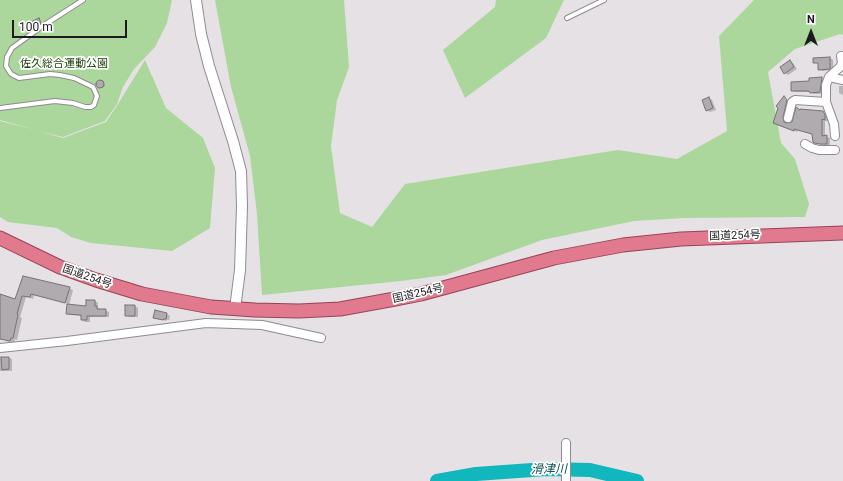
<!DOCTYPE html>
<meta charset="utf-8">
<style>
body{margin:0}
#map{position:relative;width:843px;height:481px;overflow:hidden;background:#e5e1e5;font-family:Roboto,sans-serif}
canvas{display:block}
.north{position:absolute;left:791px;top:12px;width:40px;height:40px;-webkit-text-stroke:3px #fff;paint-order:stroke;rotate:0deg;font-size:11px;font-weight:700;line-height:16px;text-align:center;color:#1d1b1d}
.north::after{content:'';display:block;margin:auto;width:14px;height:18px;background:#1d1b1d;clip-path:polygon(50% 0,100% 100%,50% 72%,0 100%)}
.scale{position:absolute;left:12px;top:20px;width:115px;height:18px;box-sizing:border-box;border:2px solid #1d1b1d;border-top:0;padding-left:5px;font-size:12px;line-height:14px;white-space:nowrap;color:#1d1b1d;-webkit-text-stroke:3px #fff;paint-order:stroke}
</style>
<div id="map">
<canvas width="843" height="481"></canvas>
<div class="north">N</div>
<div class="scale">100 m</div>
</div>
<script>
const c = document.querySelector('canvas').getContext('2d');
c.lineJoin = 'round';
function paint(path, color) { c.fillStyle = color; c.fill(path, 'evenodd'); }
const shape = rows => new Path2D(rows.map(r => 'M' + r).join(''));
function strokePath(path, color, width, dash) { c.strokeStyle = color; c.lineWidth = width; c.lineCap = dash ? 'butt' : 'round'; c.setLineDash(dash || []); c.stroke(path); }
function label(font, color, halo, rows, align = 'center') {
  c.font = font + ' Roboto,"Noto Sans JP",sans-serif'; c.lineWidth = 3.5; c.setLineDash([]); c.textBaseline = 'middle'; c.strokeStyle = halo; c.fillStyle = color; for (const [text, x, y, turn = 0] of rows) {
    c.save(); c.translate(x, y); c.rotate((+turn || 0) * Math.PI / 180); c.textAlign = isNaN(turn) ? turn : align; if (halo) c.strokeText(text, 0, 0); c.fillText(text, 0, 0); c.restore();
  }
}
paint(shape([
 [0,0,172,0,167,23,155,47,134,69,123,87,117,104,105,121,63,137,38,131,63,138,106,122,118,104,145,60,166,108,203,138,215,168,210,228,172,251,91,243,71,237,57,228,8,222,0,217,0,121,36,130,0,120],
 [215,0,344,0,349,67,337,100,331,146,340,213,372,227,405,184,618,150,677,159,727,131,719,36,754,0,843,0,843,35,840,34,795,49,768,72,781,143,795,159,809,204,805,217,683,218,634,221,542,240,446,275,401,281,262,295,257,214,250,156,231,87],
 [496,0,564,0,546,38,465,98,443,50,495,7]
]), '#acd79c');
paint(shape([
 [830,58,833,60,833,70,822,71,819,69,819,64,814,62],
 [790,61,793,63,797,69,788,75,785,73],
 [822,78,825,80,824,94,814,94,810,92,795,92,792,90,810,82,810,79],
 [99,81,104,83,105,86,102,88,97,84,96,83],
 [839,86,843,86,843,95,839,93],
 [709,98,712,100,716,110,710,112,707,110],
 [784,98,790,102,785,119,787,124,793,122,801,111,823,112,826,114,828,118,828,121,825,121,825,136,830,138,830,145,824,146,814,142,813,135,798,130,797,132,777,125],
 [24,277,69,288,73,290,69,305,87,307,95,301,98,303,98,308,109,312,109,317,90,317,90,322,85,322,82,320,82,316,71,315,67,313,68,304,34,295,33,299,26,297,20,317,22,318,17,340,15,339,14,343,6,341,3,339,0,333,0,295,16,300],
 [135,306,138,308,138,317,129,317,126,315],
 [167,314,170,316,169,320,167,320,166,321,154,317],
 [0,358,9,358,12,359,12,371,0,371]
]), '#0003');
strokePath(shape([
 [437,481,476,474,546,469,590,470,637,481]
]), '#12b6bd', 14);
const building = shape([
 [39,18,41,23,34,28,31,22,39,18],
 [830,57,830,69,818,70,818,63,813,63,813,58,830,57],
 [790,60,794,67,784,74,780,67,790,60],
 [822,77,820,92,810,93,809,91,791,91,791,82,809,81,809,78,822,77],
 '96 84a4 4 0 1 1 8 0a4 4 0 1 1-8 0Z',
 [784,96,787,100,783,117,784,122,786,123,792,122,796,107,800,110,800,109,823,111,825,115,825,120,822,119,822,136,827,135,827,144,820,144,814,143,813,142,812,134,794,129,794,131,773,123,778,108,776,106,784,96],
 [709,97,713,108,706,111,702,100,709,97],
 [23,276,70,287,65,303,31,294,30,297,22,296,17,314,18,315,13,338,11,338,10,341,0,339,0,294,15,299,23,276],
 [86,300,95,300,95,306,97,306,97,309,106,309,106,316,87,316,87,320,81,320,81,315,66,314,67,304,86,306,86,300],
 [125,305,135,305,135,316,125,316,125,305],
 [155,310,167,313,166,319,164,319,163,320,153,318,155,310],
 [1,357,9,357,9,369,2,370,1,357]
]);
paint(building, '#afabaf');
strokePath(building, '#767276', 1);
const service = shape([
 [567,18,604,0],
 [0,108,55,101,73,103,85,107,91,107,94,105,97,96,93,87,74,78,60,75,50,74,19,78,11,74,6,66,7,57,12,48,41,27,83,0]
]);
const minor = shape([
 [829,77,843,80],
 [788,118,792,102,795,100,826,102],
 [835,136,834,124,826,102,826,85,829,77,840,67,842,63,841,56],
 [805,144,812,148,819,150,835,150],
 [0,348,67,341,206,323,262,325,321,338],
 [566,481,566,443]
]);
const tertiary = shape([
 [196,0,201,34,209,66,233,141,241,171,242,206,240,270,235,309]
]);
const trunk = shape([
 [0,238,60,267,96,280,142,294,211,307,255,310,299,311,340,309,395,299,421,294,554,258,623,245,681,239,843,233]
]);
strokePath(service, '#8f8b8f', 6);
strokePath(minor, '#8f8b8f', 10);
strokePath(tertiary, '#8f8b8f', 12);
strokePath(trunk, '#984355', 15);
strokePath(service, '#fff', 4);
strokePath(minor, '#fff', 8);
strokePath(tertiary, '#fff', 10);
strokePath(trunk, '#e27a8f', 13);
label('11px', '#1f420e', '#fff', [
 ["佐久総合運動公園",64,64]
]);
label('11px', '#1d1b1d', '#fff', [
 ["国道254号",735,236,-2],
 ["国道254号",87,277,19],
 ["国道254号",418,294,-13]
]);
label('italic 12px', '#0b4a4d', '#fff', [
 ["滑津川",549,470,-1]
]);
</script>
